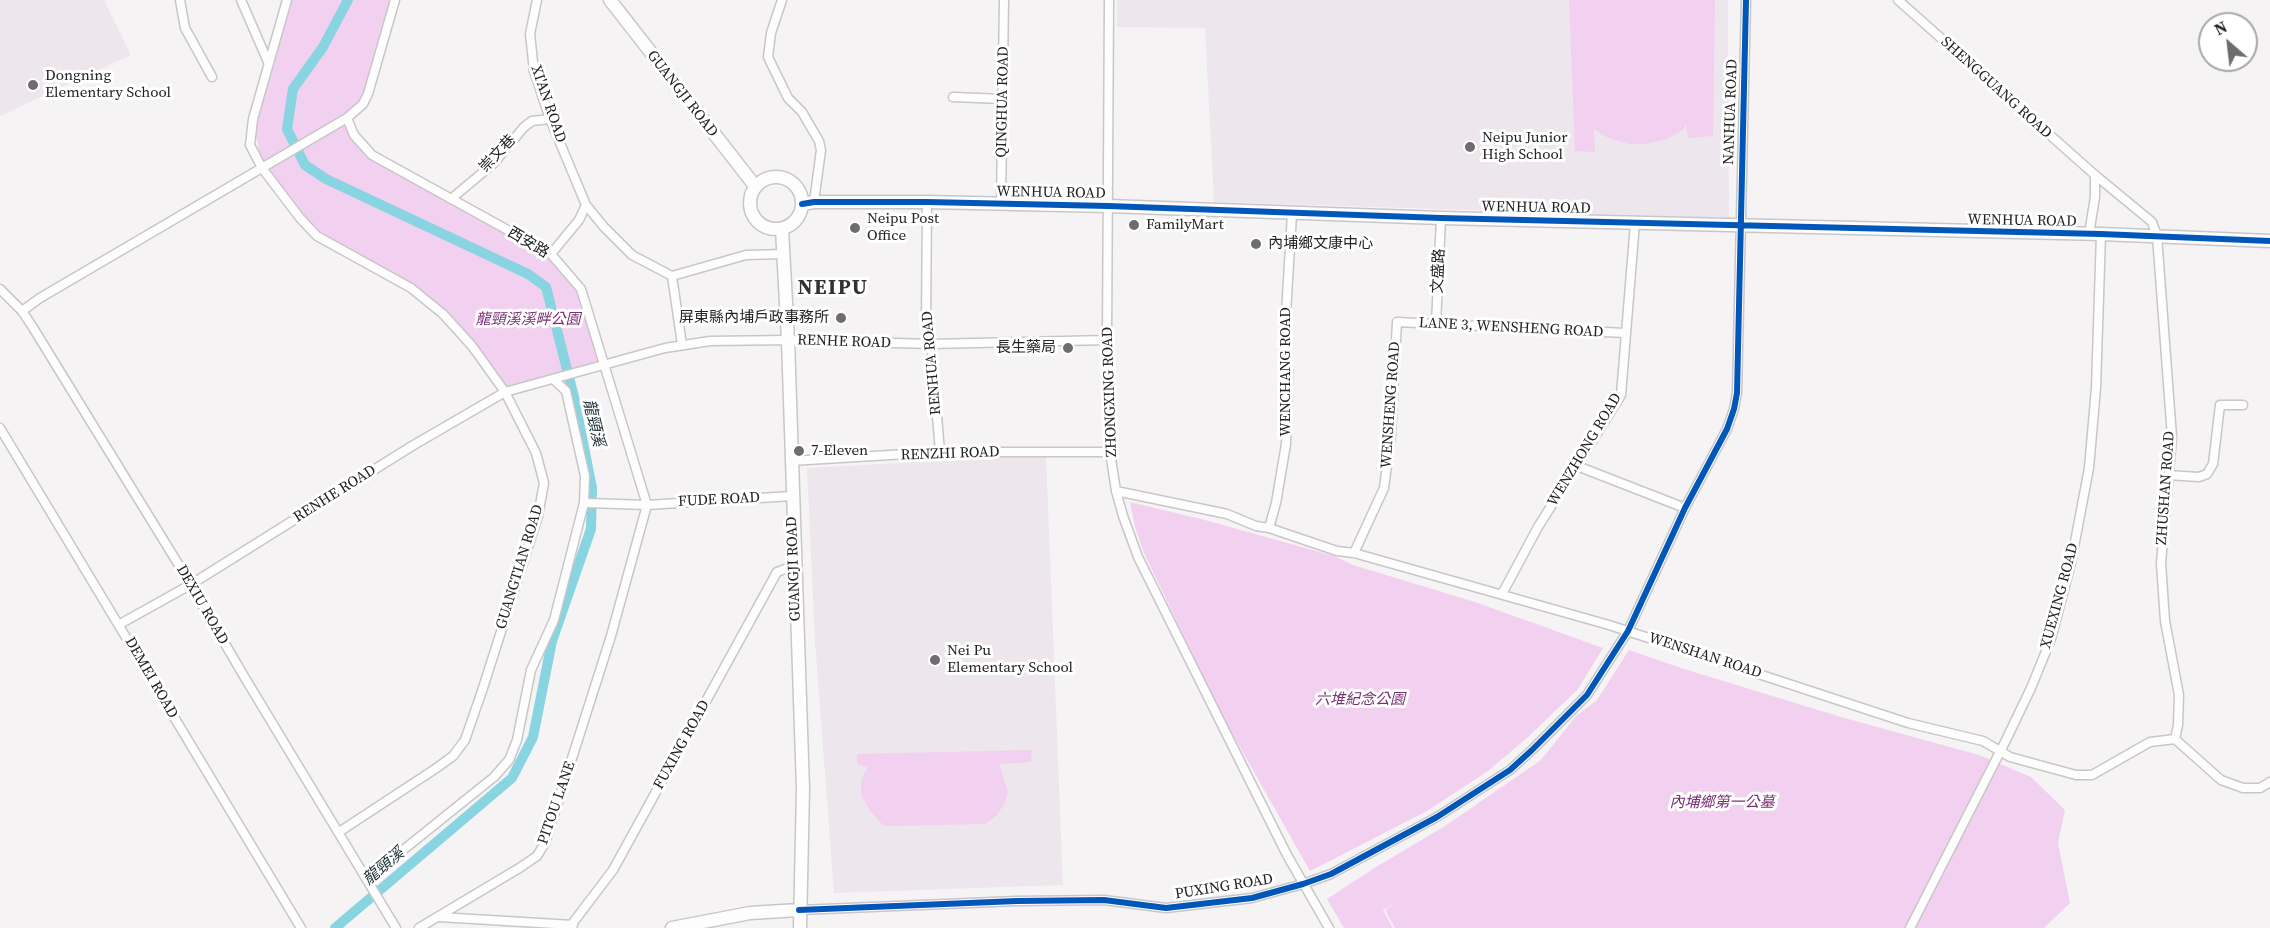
<!DOCTYPE html>
<meta charset="utf-8">
<style>
body{margin:0}
#map{position:relative;width:2270px;height:928px;overflow:hidden;background:#f6f3f5;font-family:"Source Serif 4",serif}
canvas{display:block}
.north{position:absolute;left:2198px;top:12px;width:60px;height:60px;box-sizing:border-box;background:#fff;border:2px solid #a7a7a7;border-radius:50%;rotate:332deg;font-size:16px;font-weight:700;line-height:24px;text-align:center;color:#242324}
.north::after{content:'';display:block;margin:auto;width:21px;height:27px;background:#6e6c6d;clip-path:polygon(50% 0,100% 100%,50% 72%,0 100%)}
</style>
<div id="map">
<canvas width="2270" height="928"></canvas>
<div class="north">N</div>
</div>
<script>
const c = document.querySelector('canvas').getContext('2d');
c.lineJoin = 'round';
function paint(path, color) { c.fillStyle = color; c.fill(path, 'evenodd'); }
const shape = rows => new Path2D(rows.map(r => 'M' + r).join(''));
function strokePath(path, color, width, dash) { c.strokeStyle = color; c.lineWidth = width; c.lineCap = dash ? 'butt' : 'round'; c.setLineDash(dash || []); c.stroke(path); }
function label(font, color, halo, rows, align = 'center') {
  c.font = font + ' "Source Serif 4","Noto Sans TC",serif'; c.lineWidth = 6; c.setLineDash([]); c.textBaseline = 'middle'; c.strokeStyle = halo; c.fillStyle = color; for (const [text, x, y, turn = 0] of rows) {
    c.save(); c.translate(x, y); c.rotate((+turn || 0) * Math.PI / 180); c.textAlign = isNaN(turn) ? turn : align; if (halo) c.strokeText(text, 0, 0); c.fillText(text, 0, 0); c.restore();
  }
}
paint(shape([
 [0,0,104,0,131,55,0,116],
 [1117,0,1728,0,1729,218,1214,202,1205,28,1117,27],
 [1046,455,1063,885,834,893,815,642,807,468]
]), '#eee6ed');
paint(shape([
 [287,0,395,0,368,94,347,118,372,155,551,254,581,289,604,365,505,392,472,346,411,288,317,236,262,168,253,119],
 [1569,0,1715,0,1713,136,1688,138,1686,125,1680,132,1664,140,1645,144,1629,144,1608,138,1594,129,1595,152,1575,151],
 [1130,502,1205,520,1334,556,1353,565,1475,602,1603,648,1578,689,1528,737,1488,771,1427,811,1310,871,1220,712,1144,553,1135,527],
 [1629,650,1681,668,1841,717,1979,755,2031,777,2065,810,2058,843,2070,903,2044,928,1395,928,1385,910,1395,903,1383,910,1393,928,1344,928,1327,899,1376,867,1445,826,1541,760,1576,716,1597,700],
 [1032,750,1031,762,999,764,1008,792,1005,803,997,815,985,824,884,826,870,811,861,794,861,780,868,767,857,764,857,754]
]), '#f2d0ef');
strokePath(shape([
 [335,928,512,778,533,737,552,641,591,529,592,488,574,397,546,287,528,274,326,179,305,165,287,129,293,89,323,47,348,0]
]), '#89d4e1', 10);
const street = shape([
 [180,0,185,28,212,77],
 [241,0,268,62],
 [287,0,253,119,250,145,262,168,300,218,317,236,411,288,443,314,472,346,505,392,536,453,544,483,538,516,482,691,465,740,453,756,435,769,339,832],
 [537,0,530,34,534,71,550,119,586,205,604,227,632,255,672,276,746,255,783,254],
 [782,0,771,33,768,57,788,98,802,112,819,141,821,150,814,202],
 [1109,0,1107,340,1110,452,1116,491,1123,516,1138,557,1287,855,1329,928],
 [1898,0,2095,175,2152,222,2157,236,2172,437,2161,563,2165,621,2179,695,2178,725,2175,739],
 [953,97,1003,99],
 [347,118,354,135,372,155,551,254,581,289,647,505,611,636,545,843,537,856,521,867,419,928],
 [451,199,494,163,524,127,532,121,550,119],
 [927,202,926,324,931,344,940,452],
 [1001,204,1004,0],
 [2089,234,2095,197,2095,175],
 [551,254,579,220,586,205],
 [672,276,682,345],
 [0,289,22,311,32,326,180,567,245,678,396,928],
 [22,311,40,298,347,118,363,104,368,94,395,0],
 [1436,324,1441,218],
 [0,428,301,928],
 [791,461,940,452,1110,452],
 [1577,466,1685,508],
 [2168,475,2199,477,2207,474,2213,464,2220,405,2243,405],
 [1116,491,1227,514,1256,526,1269,528,1337,551,1354,553,1609,625,1908,723,1983,741,2010,757,2076,775,2092,775,2150,742,2175,739,2221,780,2243,788,2260,788,2270,782],
 [588,503,647,505,792,496],
 [1269,528,1276,503,1286,444,1288,371,1284,346,1292,214],
 [1354,553,1384,488,1391,435,1397,322,1625,333],
 [1502,594,1538,527,1621,395,1635,223],
 [120,624,190,585,412,446,505,392,665,348,710,341,788,340,931,344,1107,340],
 [367,879,494,777,509,760,517,740,531,670,554,620,584,503,585,476,566,391,553,379],
 [799,910,1017,901,1104,900,1166,908,1252,898,1303,884,1331,874,1437,817,1510,770,1532,750,1587,695,1628,631,1685,508,1727,429,1734,409,1737,393,1746,0],
 [439,917,573,925],
 [569,928,613,870,777,572,794,566],
 [1910,928,2006,740,2031,688,2051,639,2071,563,2089,468,2096,388,2101,234]
]);
const secondary = shape([
 [610,0,755,186],
 '750 203a26 26 0 1 1 52 0a26 26 0 1 1-52 0Z',
 [802,204,814,202,927,202,1108,206,1441,218,2101,234,2270,241],
 [782,229,788,340,803,789,800,928],
 [672,928,750,913,799,910]
]);
strokePath(street, '#c9c6c8', 11);
strokePath(secondary, '#c9c6c8', 15);
strokePath(street, '#fefdfe', 8);
strokePath(secondary, '#fefdfe', 12);
strokePath(shape([
 [802,204,814,202,927,202,1108,206,1441,218,2101,234,2270,241],
 [799,910,1017,901,1104,900,1166,908,1252,898,1303,884,1331,874,1437,817,1510,770,1532,750,1587,695,1628,631,1685,508,1727,429,1734,409,1737,393,1746,0]
]), '#0057b8', 6);
for (const [x, y, r, color] of [
 [33,85,6,"#6e6c6d"],
 [1470,147,6,"#6e6c6d"],
 [1134,225,6,"#6e6c6d"],
 [855,228,6,"#6e6c6d"],
 [1256,244,6,"#6e6c6d"],
 [841,318,6,"#6e6c6d"],
 [1068,348,6,"#6e6c6d"],
 [799,451,6,"#6e6c6d"],
 [935,660,6,"#6e6c6d"]
]) { const dot = new Path2D(); dot.arc(x, y, r, 0, 2 * Math.PI); c.fillStyle = color; c.fill(dot); strokePath(dot, '#fff', 2); }
label('15px', '#242324', '#fff', [
 ["Dongning",45,76],
 ["Elementary School",45,93],
 ["Neipu Junior",1482,138],
 ["High School",1482,155],
 ["Neipu Post",867,219],
 ["Office",867,236],
 ["FamilyMart",1146,225],
 ["內埔鄉文康中心",1268,244],
 ["屏東縣內埔戶政事務所",829,318,"right"],
 ["長生藥局",1056,348,"right"],
 ["7-Eleven",811,451],
 ["Nei Pu",947,651],
 ["Elementary School",947,668]
], 'left');
label('15px', '#242324', '#fff', [
 ["SHENGGUANG ROAD",1996,88,42],
 ["GUANGJI ROAD",682,94,52],
 ["QINGHUA ROAD",1003,102,-89],
 ["XI'AN ROAD",548,104,71],
 ["NANHUA ROAD",1731,112,-88],
 ["崇文巷",498,154,-47],
 ["WENHUA ROAD",1051,193,1],
 ["WENHUA ROAD",1536,208,1],
 ["WENHUA ROAD",2022,221,1],
 ["西安路",528,243,31],
 ["文盛路",1439,271,-87],
 ["LANE 3, WENSHENG ROAD",1511,328,3],
 ["RENHE ROAD",844,342,2],
 ["RENHUA ROAD",932,363,-95],
 ["WENCHANG ROAD",1286,372,-90],
 ["ZHONGXING ROAD",1110,392,-92],
 ["WENSHENG ROAD",1391,405,-86],
 ["WENZHONG ROAD",1585,450,-59],
 ["RENZHI ROAD",950,454,-2],
 ["ZHUSHAN ROAD",2166,488,-86],
 ["RENHE ROAD",335,494,-32],
 ["FUDE ROAD",719,500,-3],
 ["GUANGTIAN ROAD",520,567,-73],
 ["GUANGJI ROAD",794,569,-92],
 ["XUEXING ROAD",2060,596,-75],
 ["DEXIU ROAD",202,605,60],
 ["WENSHAN ROAD",1705,656,18],
 ["DEMEI ROAD",151,678,60],
 ["FUXING ROAD",682,745,-61],
 ["PITOU LANE",557,803,-71],
 ["PUXING ROAD",1224,887,-9]
]);
label('italic 15px', '#783175', '#fff', [
 ["龍頸溪溪畔公園",528,320],
 ["六堆紀念公園",1360,700],
 ["內埔鄉第一公墓",1722,803]
]);
label('italic 16px', '#1a2d31', '#fff', [
 ["龍頸溪",593,423,77],
 ["龍頸溪",384,867,-40]
]);
c.letterSpacing = '1.5px';
label('bold 21px', '#333033', '#fff', [
 ["NEIPU",833,289]
]);
c.letterSpacing = '0px';
</script>
